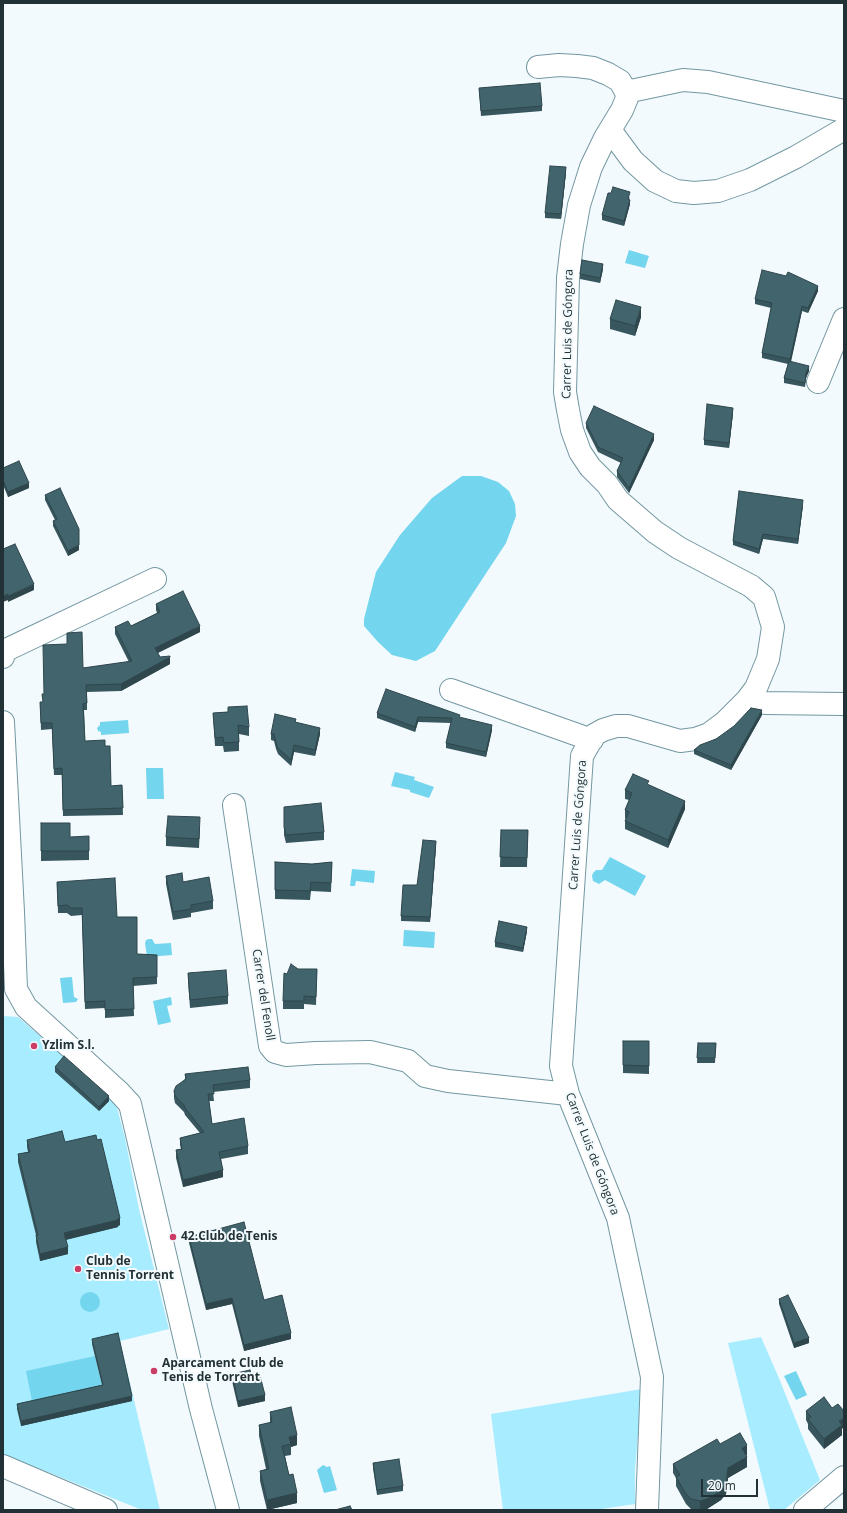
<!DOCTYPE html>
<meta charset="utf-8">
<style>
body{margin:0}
#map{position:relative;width:847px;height:1513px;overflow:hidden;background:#f3fafd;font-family:"Open Sans",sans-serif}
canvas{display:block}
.frame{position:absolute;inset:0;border:4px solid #213135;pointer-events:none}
.scale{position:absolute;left:701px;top:1479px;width:57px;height:18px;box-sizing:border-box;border:2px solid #213135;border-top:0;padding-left:5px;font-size:12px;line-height:14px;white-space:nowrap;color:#213135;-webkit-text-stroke:3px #f3fafd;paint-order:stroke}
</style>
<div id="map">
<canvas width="847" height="1513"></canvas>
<div class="frame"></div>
<div class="scale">20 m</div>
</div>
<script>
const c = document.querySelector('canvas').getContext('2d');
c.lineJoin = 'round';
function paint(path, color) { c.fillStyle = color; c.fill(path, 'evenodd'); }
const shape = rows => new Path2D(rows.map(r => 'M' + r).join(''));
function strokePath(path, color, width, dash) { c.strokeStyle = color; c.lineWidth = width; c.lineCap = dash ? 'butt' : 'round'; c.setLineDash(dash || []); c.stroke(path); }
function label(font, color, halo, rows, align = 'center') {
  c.font = font + ' "Open Sans",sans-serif'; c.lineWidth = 4; c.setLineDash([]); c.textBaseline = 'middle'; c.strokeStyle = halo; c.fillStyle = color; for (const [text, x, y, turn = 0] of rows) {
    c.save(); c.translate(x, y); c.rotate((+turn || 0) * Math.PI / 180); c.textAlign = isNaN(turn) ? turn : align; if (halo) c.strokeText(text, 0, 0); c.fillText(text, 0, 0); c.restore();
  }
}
paint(shape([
 [3,1016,18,1017,109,1096,117,1108,125,1138,139,1209,169,1329,120,1341,160,1510,142,1510,3,1454],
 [761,1337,778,1376,820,1480,784,1510,770,1510,728,1343],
 [642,1389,635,1469,635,1504,595,1510,503,1510,491,1414]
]), '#a8ecff');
paint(shape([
 [629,250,649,256,645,268,625,263],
 [462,476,481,476,498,482,509,491,515,504,516,516,506,543,435,651,416,661,392,655,378,642,364,626,364,619,376,572,400,535,432,498],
 [128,720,129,733,101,735,101,732,98,731,97,728,100,725,100,722],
 [146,768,163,768,164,799,147,799],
 [395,772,415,777,414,780,434,787,429,798,410,792,410,790,391,786],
 [610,857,646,876,635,896,605,880,599,884,593,881,592,876,593,873,596,870,602,870],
 [352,869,375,871,374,883,356,881,355,886,350,886],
 [404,930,435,932,434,948,403,946],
 [149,939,152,939,155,944,171,943,172,955,147,957,145,943,146,940],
 [72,977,74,997,78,999,76,1002,63,1003,60,978],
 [171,997,172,1005,167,1006,171,1022,158,1025,153,1001],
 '80 1302a10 10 0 1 1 20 0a10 10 0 1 1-20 0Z',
 [95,1356,103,1390,33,1406,26,1371],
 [796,1371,807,1395,796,1400,784,1376],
 [323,1465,327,1467,330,1466,337,1490,324,1493,317,1470]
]), '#73d5ee');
const minor = shape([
 [538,67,559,65,577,66,593,68,608,74,620,81,626,92,627,98,622,110,605,138,591,167,579,205,572,244,568,278,565,392,568,410,572,430,580,452,590,467,607,484,618,500,655,532,679,548,751,586,764,597,773,627,768,659,756,688,747,700,725,722,709,734,695,739,680,741,628,726,616,726,603,730,594,735,582,756,561,1066,568,1094,618,1218,652,1377,647,1510],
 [626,92,683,80,708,82,844,111],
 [610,130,633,161,655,181,676,191,694,193,718,191,750,180,796,157,844,129],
 [818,382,844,319],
 [3,657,4,651,155,579],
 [451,690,592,740],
 [747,700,765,703,844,704],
 [3,722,13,912,16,989,26,1007,118,1091,130,1104,201,1409,228,1510],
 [234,805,270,1046,275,1052,286,1055,316,1053,370,1052,408,1061,425,1076,448,1081,568,1094],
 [3,1466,106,1510],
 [805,1510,844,1477]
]);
strokePath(minor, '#7397a1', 24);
strokePath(minor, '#fff', 22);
paint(shape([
 [479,88,542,106,542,111,481,116],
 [566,172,561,219,545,218,545,213],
 [630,197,629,199,630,204,624,226,602,220,602,215],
 [603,269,600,283,580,279,580,274],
 [818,291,808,313,802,311,791,362,809,371,806,378,805,387,784,383,784,378,788,364,762,358,762,353,771,308,755,304,755,299],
 [641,317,635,336,610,329,610,319],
 [733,413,729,448,704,445,704,440],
 [586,423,654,440,629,493,617,477,617,471,621,463,598,452,586,428],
 [3,468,29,488,8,497,3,485],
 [45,495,79,550,68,556,53,526,53,521,55,520,45,500],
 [803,505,798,544,763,539,759,554,733,545,733,541],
 [156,604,200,632,158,653,160,657,170,664,121,691,87,692,87,710,84,710,85,741,105,746,111,786,122,785,123,815,63,816,62,775,54,775,52,729,41,730,40,702,42,702,83,668,129,662,115,634,115,627,131,626,157,613,156,610],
 [228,707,249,727,249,736,239,734,239,751,224,752,223,746,215,746,213,713,228,712],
 [377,713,460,718,492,730,486,757,446,748,446,743,451,723,418,722,415,732,377,718],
 [762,715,731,770,694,754,694,750,716,739],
 [296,722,320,734,315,756,294,752,291,766,278,754,276,749,274,741,271,740,271,734],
 [649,785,685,809,668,848,625,829,625,821,626,819,625,818,625,810,629,800,625,799,625,790],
 [284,807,324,832,324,840,286,843,284,835],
 [41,823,70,837,89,851,89,860,41,861],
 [200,826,199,848,166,846,166,837],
 [501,830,528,830,527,867,500,867],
 [436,846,430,922,401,921,401,916,417,885],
 [275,862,312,864,332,862,331,892,311,891,310,900,275,899],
 [166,876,213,901,213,909,191,913,191,917,173,920,166,884],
 [57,882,117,917,137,954,157,955,157,984,133,986,134,1016,105,1018,105,1008,85,1009,82,915,71,916,67,913,58,913],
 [527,931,523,952,495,947,495,942],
 [298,969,317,969,316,1005,304,1004,304,1009,283,1009,283,1001,287,974],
 [188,973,228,996,228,1004,190,1008,188,981],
 [623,1041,649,1041,649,1074,623,1073],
 [698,1043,716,1043,715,1063,697,1063],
 [55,1067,109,1101,99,1111,55,1072],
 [185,1074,250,1080,250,1088,213,1092,214,1101,209,1101,212,1124,248,1146,248,1154,221,1159,223,1177,183,1187,176,1158,176,1150,181,1149,180,1145,180,1138,200,1133,185,1115,184,1112,175,1103,174,1098,174,1091,185,1079],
 [27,1140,65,1142,120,1225,118,1226,118,1227,66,1240,68,1254,40,1261,36,1242,36,1235,18,1162,18,1154,28,1152,27,1147],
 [189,1237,291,1339,244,1351,232,1304,206,1310,189,1243],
 [779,1299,809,1343,794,1348,779,1304],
 [92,1339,132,1401,21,1426,17,1409,17,1404,102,1385,92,1344],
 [232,1374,251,1374,265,1401,238,1407,232,1381],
 [806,1411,842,1429,842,1435,824,1449,808,1429,808,1424,806,1420],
 [270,1412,297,1445,291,1447,291,1455,285,1456,289,1475,297,1503,267,1510,260,1481,260,1471,266,1469,259,1436,259,1425,270,1423],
 [720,1444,747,1455,746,1455,747,1467,728,1478,726,1494,721,1500,707,1509,701,1510,691,1509,686,1504,676,1486,676,1478,673,1473,673,1464],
 [373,1463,403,1486,403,1491,377,1495,373,1468]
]), '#38565e');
paint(shape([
 [566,167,566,172,561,219,561,214],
 [630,200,630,204,624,226,624,221],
 [603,264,603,269,600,283,600,278],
 [818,286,818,291,808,313,808,308],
 [802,306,802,311,790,364,790,359],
 [641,307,641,317,635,336,635,326],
 [809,366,809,371,806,378,805,387,806,373],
 [733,408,733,413,729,448,729,443],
 [654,434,654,440,629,493,629,488],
 [29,483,29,488,8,497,8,492],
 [803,500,803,505,798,544,798,539],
 [763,534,763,539,759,554,759,549],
 [79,545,79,550,68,556,68,551],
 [34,584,34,590,8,602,8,596],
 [8,594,8,600,3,602,3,596],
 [200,626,200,632,155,654,155,648],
 [170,657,170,664,121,691,121,684],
 [762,710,762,715,731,770,731,765],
 [418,717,418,722,415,732,415,727],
 [492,725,492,730,486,757,486,752],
 [320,728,320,734,315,756,315,750],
 [294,745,294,752,291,766,291,760],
 [685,801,685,809,668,848,668,840],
 [436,841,436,846,430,922,430,917],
 [527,927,527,931,523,952,523,948],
 [109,1096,109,1101,99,1111,99,1107],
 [223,1170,223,1177,183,1187,183,1180],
 [120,1218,120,1225,118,1226,118,1227,64,1240,64,1233],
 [68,1247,68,1254,40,1261,40,1254],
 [232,1298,232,1304,206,1310,206,1304],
 [291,1333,291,1339,244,1351,244,1345],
 [809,1338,809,1343,794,1348,794,1343],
 [265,1395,265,1401,238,1407,238,1401],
 [132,1396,132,1401,21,1426,21,1421],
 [844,1418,844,1427,842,1429,842,1435,824,1449,824,1439,839,1421],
 [297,1435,297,1445,291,1447,289,1437],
 [747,1445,747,1455,742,1458,742,1448],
 [747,1457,747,1467,728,1478,726,1494,721,1500,707,1509,700,1510,700,1501,728,1468],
 [297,1493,297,1503,267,1510,267,1500]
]), '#2e464c');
const building = shape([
 [540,83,542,106,481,111,479,88,540,83],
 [550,166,566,167,561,214,545,213,550,166],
 [613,187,630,192,628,199,630,200,624,221,602,215,608,193,611,193,613,187],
 [582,260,603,264,600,278,580,274,582,260],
 [762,270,786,276,788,272,818,286,808,308,802,306,790,359,762,353,772,303,755,299,762,270],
 [616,300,641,307,635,326,610,319,616,300],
 [789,361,809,366,806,373,805,383,784,378,789,361],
 [707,404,733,408,729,443,704,440,707,404],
 [594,406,654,434,629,488,617,471,623,458,598,447,586,423,594,406],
 [19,461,29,483,8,492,3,480,3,468,19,461],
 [60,488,79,529,79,545,68,551,53,521,57,519,45,495,60,488],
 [739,491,803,500,798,539,763,534,759,549,733,541,739,491],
 [15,544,34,584,8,596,8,594,3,596,3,549,15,544],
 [183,591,200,626,155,648,160,657,170,656,170,657,121,684,86,685,87,703,83,704,85,741,105,740,105,746,110,746,111,786,122,785,123,808,63,810,62,768,54,769,52,723,41,723,40,702,43,702,42,694,44,694,43,645,67,644,67,633,82,632,83,668,132,661,115,627,128,621,131,626,160,612,156,604,183,591],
 [386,689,460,715,459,717,492,725,486,752,446,743,452,718,418,717,415,727,377,713,386,689],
 [247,706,249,727,238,725,239,742,224,743,223,737,215,738,213,713,228,712,228,707,247,706],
 [751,708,762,710,731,765,694,750,700,745,716,739,734,726,751,708],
 [275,714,296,719,295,722,320,728,315,750,294,745,291,760,278,748,276,743,274,734,271,734,275,714],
 [633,774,649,781,647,784,685,801,668,840,625,821,629,812,625,810,632,793,625,790,633,774],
 [321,803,324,832,286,835,284,827,284,807,321,803],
 [168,816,200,817,199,839,166,837,168,816],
 [41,823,70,823,70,837,89,836,89,851,41,851,41,823],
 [501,830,528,830,527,858,500,857,501,830],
 [423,840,436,841,430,917,401,916,403,885,417,885,423,840],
 [275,862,312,864,332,862,331,883,311,882,310,891,275,890,275,862],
 [182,873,183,882,209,877,213,901,191,905,191,909,173,912,166,876,182,873],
 [115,878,117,917,137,917,137,954,157,955,157,977,133,978,134,1009,105,1010,105,1001,85,1002,82,908,71,908,67,905,58,906,57,882,115,878],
 [499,921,527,927,523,948,495,942,499,921],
 [291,964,298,969,317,969,316,997,304,996,304,1001,283,1001,284,973,287,974,291,964],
 [226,970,228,996,190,1000,188,973,226,970],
 [623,1041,649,1041,649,1066,623,1065,623,1041],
 [698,1043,716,1043,715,1058,697,1058,698,1043],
 [64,1056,109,1096,99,1107,55,1067,64,1056],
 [248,1067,250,1080,213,1085,214,1094,208,1094,212,1124,244,1118,248,1146,219,1152,223,1170,183,1180,176,1150,182,1149,180,1138,204,1132,185,1108,184,1105,175,1096,174,1091,176,1086,186,1079,185,1074,248,1067],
 [62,1131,65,1142,96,1135,97,1140,101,1139,120,1218,117,1219,118,1220,64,1233,68,1247,40,1254,36,1235,38,1235,18,1154,30,1152,27,1140,62,1131],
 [244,1222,264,1300,282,1295,291,1333,244,1345,232,1298,206,1304,189,1237,244,1222],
 [788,1295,809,1338,794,1343,779,1299,788,1295],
 [118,1333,132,1396,21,1421,17,1404,103,1385,92,1339,118,1333],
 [250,1370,251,1374,259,1372,265,1395,238,1401,232,1374,250,1370],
 [824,1397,832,1408,838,1404,844,1411,844,1418,839,1421,842,1425,824,1439,808,1419,811,1417,806,1411,824,1397],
 [291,1407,297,1435,289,1437,291,1444,282,1446,289,1475,293,1474,297,1493,267,1500,260,1471,269,1469,259,1425,272,1422,270,1412,291,1407],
 [740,1433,747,1445,742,1448,747,1457,728,1468,726,1484,721,1491,707,1499,700,1501,691,1499,686,1494,676,1477,680,1475,673,1464,717,1439,720,1444,740,1433],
 [399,1459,403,1486,377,1490,373,1463,399,1459],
 [350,1506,352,1510,335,1510,350,1506]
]);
paint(building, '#41646d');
strokePath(building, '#2e464c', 1);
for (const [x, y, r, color] of [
 [34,1046,4,"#cb3c67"],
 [173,1237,4,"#cb3c67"],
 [78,1269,4,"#cb3c67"],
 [154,1371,4,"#cb3c67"]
]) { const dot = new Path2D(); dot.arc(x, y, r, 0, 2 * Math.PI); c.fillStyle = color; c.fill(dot); strokePath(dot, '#f3fafd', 1.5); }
label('12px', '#213135', '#f3fafd', [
 ["Carrer Luis de Góngora",568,334,-89],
 ["Carrer Luis de Góngora",578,825,-86],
 ["Carrer del Fenoll",263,995,81],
 ["Carrer Luis de Góngora",592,1154,69]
]);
label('bold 12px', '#213135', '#f3fafd', [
 ["Yzlim S.l.",42,1046],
 ["42.Club de Tenis",181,1237],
 ["Club de",86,1262],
 ["Tennis Torrent",86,1276],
 ["Aparcament Club de",162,1364],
 ["Tenis de Torrent",162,1378]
], 'left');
</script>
